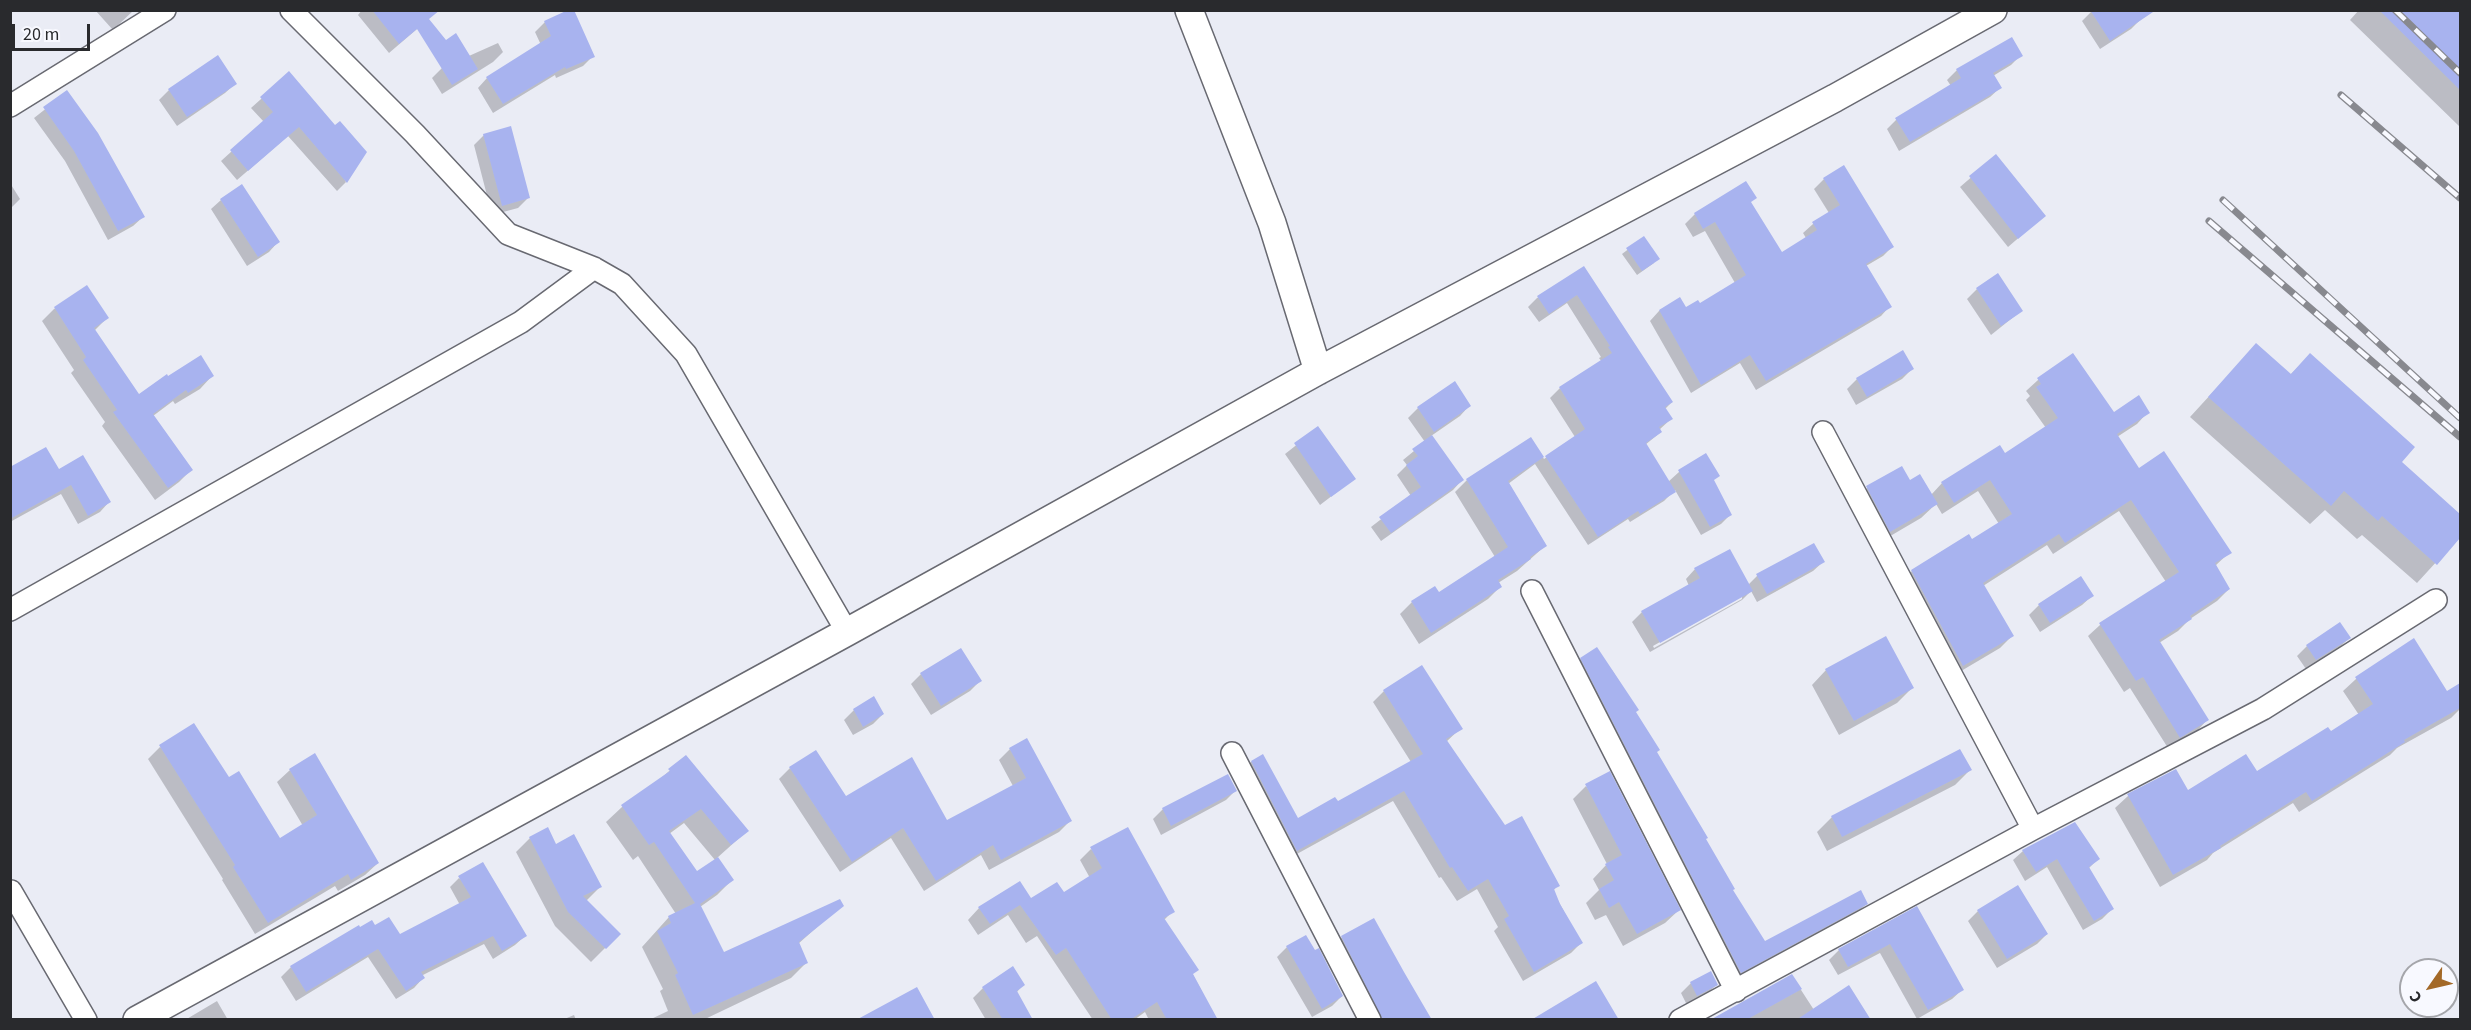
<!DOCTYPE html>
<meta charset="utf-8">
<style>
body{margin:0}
#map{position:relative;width:2471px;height:1030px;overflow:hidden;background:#eaecf5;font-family:"Source Sans 3",sans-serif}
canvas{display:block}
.frame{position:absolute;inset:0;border:12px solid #292a2d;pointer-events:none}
.north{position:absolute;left:2399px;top:958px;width:60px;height:60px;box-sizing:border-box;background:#f8f9ff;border:2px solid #a5a6ab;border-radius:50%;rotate:236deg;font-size:16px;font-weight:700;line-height:24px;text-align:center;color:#292a2d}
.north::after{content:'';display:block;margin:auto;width:21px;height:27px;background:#a36928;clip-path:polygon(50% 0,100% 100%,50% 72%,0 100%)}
.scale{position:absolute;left:12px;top:24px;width:78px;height:27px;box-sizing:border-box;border:3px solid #292a2d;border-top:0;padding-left:8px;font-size:18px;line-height:21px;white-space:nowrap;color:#292a2d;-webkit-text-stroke:4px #f8f9ff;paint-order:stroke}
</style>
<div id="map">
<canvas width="2471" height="1030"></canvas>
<div class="frame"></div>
<div class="north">С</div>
<div class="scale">20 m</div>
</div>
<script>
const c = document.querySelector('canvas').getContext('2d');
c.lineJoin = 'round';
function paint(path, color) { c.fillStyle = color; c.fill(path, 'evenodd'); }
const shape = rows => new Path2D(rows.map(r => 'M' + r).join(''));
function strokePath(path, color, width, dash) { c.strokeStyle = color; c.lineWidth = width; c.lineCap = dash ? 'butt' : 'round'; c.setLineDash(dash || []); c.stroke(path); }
paint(shape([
 [95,10,134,10,113,30],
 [362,10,420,10,417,29,389,53,358,15],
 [2359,10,2460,10,2460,127,2350,20],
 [2091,12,2141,19,2131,29,2100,49,2082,21],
 [545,22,593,56,583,66,556,78,555,75,493,113,478,88,487,78,541,45,535,32],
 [498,43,503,52,493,62,442,94,432,78,442,68],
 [2021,55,2011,65,1993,76,2000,88,1990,97,1899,151,1887,129,1896,120,1951,86,1947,80,1957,70],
 [217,57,235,84,225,93,177,126,159,100,169,90],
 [289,74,346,182,337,191,288,136,237,180,221,161,264,122,251,108],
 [67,92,143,217,133,226,108,240,65,161,34,118],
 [484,135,528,198,518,208,492,215,474,145],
 [1996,156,2044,216,2008,247,1960,187],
 [1844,167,1892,247,1883,256,1866,266,1890,306,1881,316,1756,390,1740,363,1691,393,1650,321,1659,311,1680,299,1685,309,1699,305,1735,283,1705,231,1693,237,1685,224,1695,214,1750,203,1781,254,1806,238,1803,233,1813,224,1829,213,1814,189,1824,179],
 [10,183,20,199,10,209],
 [221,200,278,242,269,252,247,266,211,209],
 [1643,238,1654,263,1637,275,1622,254],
 [1584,268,1672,402,1665,409,1671,419,1659,430,1661,432,1645,445,1668,482,1679,472,1706,455,1713,481,1730,515,1721,524,1701,535,1675,490,1664,501,1630,522,1628,519,1588,545,1535,464,1508,484,1545,546,1517,571,1498,583,1500,587,1488,599,1419,644,1400,614,1412,602,1439,594,1495,557,1455,492,1467,480,1530,439,1544,459,1575,437,1550,398,1560,388,1602,362,1599,358,1601,357,1567,303,1539,322,1528,307,1537,298],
 [87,287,107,318,94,331,138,396,212,376,200,389,175,404,173,401,153,416,191,470,179,482,155,500,102,426,105,422,71,373,74,370,42,321,54,309],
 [1977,289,2021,311,1991,335,1967,299],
 [2256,345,2290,375,2310,355,2400,462,2460,516,2460,536,2417,583,2362,535,2357,539,2325,510,2310,524,2190,417],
 [1903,352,1912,369,1902,379,1856,405,1847,389,1857,379],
 [2073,355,2114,414,2148,412,2137,424,2117,437,2139,470,2230,552,2215,566,2229,589,2217,601,2190,619,2178,631,2159,643,2207,720,2196,732,2168,748,2130,688,2124,692,2088,636,2100,625,2166,582,2119,511,2053,554,2047,545,1983,586,2012,636,2000,648,1951,677,1900,583,1912,571,1968,536,1972,541,1999,524,1978,491,1942,514,1936,504,1921,518,1875,545,1852,502,1867,488,1909,482,1931,495,1942,483,2005,455,2046,428,2026,400,2030,396,2026,391,2038,380],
 [1469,406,1460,416,1431,436,1462,480,1453,490,1381,541,1371,527,1411,496,1397,475,1407,465,1403,460,1425,442,1408,418,1418,408],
 [1318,428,1354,479,1320,505,1285,454],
 [10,469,58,471,109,502,100,512,78,524,61,494,10,522],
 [1823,562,1813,571,1757,602,1751,591,1742,600,1650,652,1632,622,1642,612,1689,586,1686,579,1695,569,1748,585,1757,576],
 [1742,595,1742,599,1654,648,1653,646],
 [2080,578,2092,596,2082,605,2040,632,2029,615,2039,605],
 [2349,638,2339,648,2306,669,2297,656,2307,646],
 [2413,640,2447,693,2455,689,2460,699,2460,709,2451,718,2397,748,2390,755,2299,812,2293,803,2213,853,2207,860,2160,887,2115,808,2128,796,2175,771,2187,792,2257,773,2331,733,2359,715,2343,691,2356,679],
 [1581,659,1610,671,1612,670,1637,709,1635,712,1655,753,1732,890,1765,943,1866,904,1856,914,1730,982,1571,669],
 [1826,670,1912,688,1897,703,1839,735,1812,685],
 [921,674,980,681,970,691,931,715,911,684],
 [1384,691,1461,728,1446,742,1504,827,1558,885,1553,891,1581,943,1571,953,1523,981,1494,931,1498,927,1477,889,1457,901,1441,877,1439,878,1393,801,1286,860,1241,773,1251,762,1262,756,1298,820,1337,803,1411,762,1373,702],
 [854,710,883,714,873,724,853,735,844,720],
 [160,747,229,779,280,840,303,826,277,782,290,770,378,863,365,875,338,891,335,886,255,934,222,880,223,879,148,759],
 [1010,749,1070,821,1059,832,989,870,981,855,924,891,891,838,840,872,779,779,790,768,846,798,947,822,1013,786,999,760],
 [685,757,747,831,717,858,732,880,717,895,700,907,724,954,842,905,798,944,806,963,791,978,703,1020,649,1020,668,1011,660,991,663,989,642,947,669,917,676,914,638,856,633,860,606,822,622,807,659,780],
 [684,823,715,860,697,873,669,834],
 [1970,770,1955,785,1827,851,1817,832,1832,817],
 [1228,776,1235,791,1226,800,1161,835,1153,819,1163,809],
 [1586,786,1679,910,1665,923,1623,946,1606,915,1595,920,1586,903,1599,890,1593,879,1607,864,1573,799],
 [530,838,556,846,600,887,586,901,619,934,591,962,555,926,516,852],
 [1091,849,1173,911,1164,920,1217,1020,1149,1020,1145,1012,1134,1020,1093,1020,1037,936,1026,943,1008,915,978,935,968,920,979,908,1064,895,1090,878,1080,860],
 [2023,851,2098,859,2088,869,2112,909,2102,919,2083,930,2047,867,2025,881,2013,860],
 [459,878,525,936,515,945,493,959,484,944,421,976,423,978,414,988,396,999,368,957,296,1001,281,977,291,967,375,927,399,936,460,905,450,887],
 [1916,908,1962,990,1952,999,1917,1019,1880,953,1838,975,1829,960,1839,950],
 [1978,911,2047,934,2037,944,1997,968,1968,921],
 [1342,937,1430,1020,1370,1020,1332,947],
 [1287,947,1342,996,1332,1006,1312,1017,1277,957],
 [1792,976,1814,1010,1869,1020,1711,1020],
 [1691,983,1717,984,1707,994,1687,1005,1681,993],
 [1023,985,1016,993,1032,1020,986,1020,973,998,983,988],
 [217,1001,228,1020,185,1020],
 [574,1015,576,1020,562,1020]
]), '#0003');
paint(shape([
 [372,10,440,10,429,19,446,40,456,33,478,69,452,85,417,29,399,44],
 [568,10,574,10,595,57,566,69,565,67,503,104,486,77,551,36,544,21],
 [2090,10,2156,10,2110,41],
 [2379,10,2460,10,2460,90],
 [2012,37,2023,56,1993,73,2002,88,1910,142,1895,118,1961,78,1956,69],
 [218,55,237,84,187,117,168,89],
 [289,71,335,125,340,121,367,152,347,183,299,127,248,171,230,150,273,112,260,97],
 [67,90,98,133,145,217,118,231,74,151,43,107],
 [511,126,530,198,502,206,483,134],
 [1996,154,2046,216,2018,239,1969,176],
 [1844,165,1894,247,1866,264,1892,307,1766,381,1750,355,1701,385,1659,310,1680,297,1686,307,1698,300,1700,303,1746,275,1715,222,1703,229,1694,213,1746,181,1757,198,1751,202,1782,252,1817,230,1812,222,1840,205,1823,178],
 [242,184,280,242,258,257,220,199],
 [1644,236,1660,259,1642,271,1626,248],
 [1584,266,1673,402,1665,407,1673,419,1659,427,1662,432,1646,443,1676,492,1640,514,1638,511,1598,537,1545,456,1585,429,1559,387,1612,353,1608,347,1610,346,1577,295,1549,314,1537,296],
 [1998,273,2023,311,2001,326,1976,288],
 [87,285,109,318,94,328,139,394,167,374,168,376,201,355,214,376,188,393,186,390,153,414,193,470,168,488,113,412,117,410,83,360,86,357,54,307],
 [2256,343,2291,374,2310,353,2415,447,2402,462,2460,514,2460,538,2437,565,2382,516,2378,521,2344,491,2331,506,2208,397],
 [1903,350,1914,369,1867,397,1856,378],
 [2073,353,2114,412,2139,395,2150,413,2117,434,2139,468,2164,451,2232,553,2215,563,2230,589,2190,616,2192,619,2159,640,2209,720,2180,738,2143,677,2136,681,2099,623,2179,572,2131,500,2065,543,2059,534,1983,583,2014,636,1963,666,1911,570,1969,534,1972,539,2012,514,1990,480,1954,503,1941,482,2000,445,2005,453,2058,418,2036,387,2041,384,2037,378],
 [1455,381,1471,406,1434,432,1417,407],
 [1318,426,1356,479,1331,497,1294,443],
 [1432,435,1464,480,1391,533,1379,517,1421,487,1406,465,1418,456,1412,449],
 [1531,437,1544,457,1508,481,1547,546,1530,557,1531,559,1498,580,1502,587,1431,633,1411,601,1435,586,1439,592,1508,547,1466,479],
 [46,447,59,469,83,455,111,502,88,516,71,485,10,519,10,467],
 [1706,453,1720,476,1714,480,1732,515,1710,527,1678,470],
 [1902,466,1910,480,1920,474,1938,504,1890,532,1866,486],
 [1814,543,1825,562,1767,594,1756,574],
 [1730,549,1753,591,1660,643,1641,611,1700,578,1694,568],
 [2081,576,2094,596,2050,623,2038,604],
 [2340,622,2351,638,2316,660,2306,645],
 [1886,636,1914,688,1854,721,1825,669],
 [2414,638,2447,691,2460,683,2460,708,2404,740,2405,742,2312,801,2306,792,2220,846,2221,848,2173,875,2127,794,2176,769,2188,790,2246,754,2257,771,2328,727,2331,731,2373,704,2355,677],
 [1597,647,1639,710,1636,712,1660,750,1657,752,1708,838,1706,839,1735,889,1733,890,1765,941,1861,890,1868,904,1741,973,1580,658],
 [961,648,982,681,941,706,920,673],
 [1422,665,1463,729,1446,739,1505,825,1522,816,1560,886,1554,889,1560,904,1583,943,1534,972,1504,919,1509,916,1488,879,1468,891,1452,867,1450,868,1404,791,1297,851,1251,761,1263,754,1298,818,1335,797,1338,801,1423,754,1383,690],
 [874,696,884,714,863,727,853,709],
 [194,723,229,777,239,771,280,838,317,815,289,769,315,753,379,863,351,880,348,874,268,923,233,867,235,865,159,745],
 [1027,738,1072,821,1001,860,993,845,936,881,903,828,852,862,789,767,816,750,846,796,912,757,947,820,1026,778,1009,748],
 [1960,749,1972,770,1842,837,1831,816],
 [686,755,749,831,731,845,701,809,669,831,697,871,718,857,734,880,700,904,724,952,840,899,844,906,799,942,808,963,693,1015,675,975,678,973,657,931,671,923,668,916,695,903,654,842,649,845,621,805,670,771,668,769],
 [1610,771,1681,910,1637,934,1619,902,1609,908,1599,889,1614,880,1605,864,1622,855,1585,784],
 [1228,774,1237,791,1171,826,1162,808],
 [2075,822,2100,859,2089,867,2114,909,2094,921,2057,859,2036,872,2022,850],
 [548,827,556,844,574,834,602,887,583,896,621,934,606,949,568,912,529,837],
 [1128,827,1175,912,1164,918,1199,970,1193,974,1218,1020,1167,1020,1157,1002,1130,1020,1112,1020,1066,948,1056,955,1020,905,990,924,978,907,1020,881,1031,898,1057,882,1064,892,1102,868,1090,847],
 [483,862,527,936,502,951,493,936,421,972,425,978,406,991,378,949,306,992,290,966,359,925,360,927,372,920,375,925,389,917,400,934,471,897,458,876],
 [2018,885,2048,934,2007,959,1977,910],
 [1917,906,1964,990,1928,1010,1890,944,1848,967,1838,949],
 [1374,918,1404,972,1432,1020,1383,1020,1341,936],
 [1306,935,1315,950,1319,948,1343,996,1322,1009,1286,946],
 [1013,966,1025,985,1017,991,1033,1020,1003,1020,982,987],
 [1711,971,1718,985,1697,996,1690,982],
 [1792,974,1802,989,1746,1020,1710,1020],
 [1596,981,1619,1020,1531,1020],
 [1849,985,1871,1020,1796,1020],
 [917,987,935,1020,856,1020]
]), '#a8b3ef');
const minor = shape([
 [291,10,415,134,508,234,594,268,622,284,686,354,847,632],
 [10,106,165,10],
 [1823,432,2033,829],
 [1532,591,1736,991],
 [10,610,521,322,594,268],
 [1232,753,1370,1020],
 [11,891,86,1020],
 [1680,1020,2033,829,2263,709,2436,600]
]);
const tertiary = shape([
 [1189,10,1272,223,1318,371],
 [137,1020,847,632,1318,371,1835,98,1993,10]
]);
strokePath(minor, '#686971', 24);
strokePath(tertiary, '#686971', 30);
strokePath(minor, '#fff', 21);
strokePath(tertiary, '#fff', 27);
const rail = shape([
 [2395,10,2460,73],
 [2341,95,2460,198],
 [2223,200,2460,418],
 [2209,221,2460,437]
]);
strokePath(rail, '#88898f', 7);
strokePath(rail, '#f8f9ff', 4.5, [14]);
</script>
